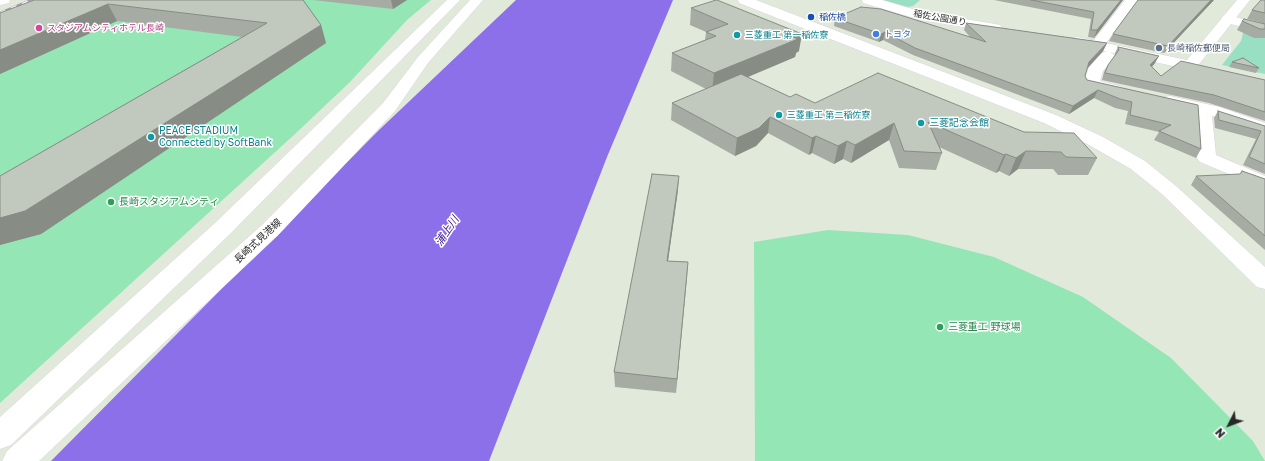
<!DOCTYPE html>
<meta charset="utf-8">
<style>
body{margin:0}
#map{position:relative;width:1265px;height:461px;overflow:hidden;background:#e1eada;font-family:"Golos Text",sans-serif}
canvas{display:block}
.north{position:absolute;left:1209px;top:405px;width:40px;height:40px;-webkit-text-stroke:3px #fff;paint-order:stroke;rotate:228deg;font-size:11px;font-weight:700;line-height:16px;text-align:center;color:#282828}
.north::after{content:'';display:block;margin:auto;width:14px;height:18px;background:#282828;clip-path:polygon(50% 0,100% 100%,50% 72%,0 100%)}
</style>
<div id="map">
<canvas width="1265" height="461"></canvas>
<div class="north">N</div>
</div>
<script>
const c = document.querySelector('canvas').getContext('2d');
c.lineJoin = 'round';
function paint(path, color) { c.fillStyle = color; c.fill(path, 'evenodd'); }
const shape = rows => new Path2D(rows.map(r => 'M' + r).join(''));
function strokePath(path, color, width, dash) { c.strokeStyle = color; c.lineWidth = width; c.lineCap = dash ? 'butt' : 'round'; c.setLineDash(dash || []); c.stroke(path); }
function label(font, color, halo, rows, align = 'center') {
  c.font = font + ' "Golos Text","Noto Sans JP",sans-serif'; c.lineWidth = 3; c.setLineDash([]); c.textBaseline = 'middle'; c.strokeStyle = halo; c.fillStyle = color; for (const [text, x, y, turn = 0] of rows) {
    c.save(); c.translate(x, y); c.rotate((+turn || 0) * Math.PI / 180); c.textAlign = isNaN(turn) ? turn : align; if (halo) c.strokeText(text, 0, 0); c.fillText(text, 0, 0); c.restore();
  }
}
paint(shape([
 [883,0,920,0,913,6,907,7],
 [1244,30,1265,36,1265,74,1222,65,1241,41]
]), '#98dfc4');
paint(shape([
 [42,0,431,0,407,20,350,82,295,134,0,403,0,16],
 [828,230,908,235,994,257,1083,297,1171,358,1253,441,1265,461,755,461,754,242]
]), '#94e6b4');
paint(shape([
 [516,0,673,0,607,157,489,461,51,461,379,130]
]), '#8c70e9');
const minor = shape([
 [0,0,10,0,9,3,0,5,0,0],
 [1125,0,1138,0,1103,47,1093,47,1091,44,1125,0],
 [1228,15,1265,25,1265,33,1223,22,1221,19,1223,16,1228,15],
 [1107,51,1112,53,1115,56,1103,71,1100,81,1123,87,1125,90,1123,93,1117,95,1091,89,1085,87,1083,84,1089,67,1102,53,1107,51],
 [1170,96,1220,107,1265,123,1265,134,1212,116,1216,155,1265,176,1265,189,1200,162,1197,158,1195,112,1164,105,1162,101,1164,97,1170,96]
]);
const tertiary = shape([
 [738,0,756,0,1056,115,1103,137,1145,161,1176,186,1265,267,1265,289,1257,287,1162,194,1131,169,1089,145,1044,123,739,3,738,0],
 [862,0,882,0,923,12,995,24,1000,25,1002,28,1000,31,995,32,921,20,863,3,862,0],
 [1237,0,1250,0,1196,68,1191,70,1077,45,1072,44,1070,41,1072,38,1077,37,1187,60,1237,0]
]);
const secondary = shape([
 [447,0,460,0,231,233,11,445,0,449,0,417,215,223,447,0],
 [470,0,483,0,428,63,395,111,278,235,39,461,2,461,7,451,262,225,383,103,418,57,470,0]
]);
strokePath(minor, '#ddcfe1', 1);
strokePath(tertiary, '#ddcfe1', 1);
strokePath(secondary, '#ddcfe1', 1);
paint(minor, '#fff');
paint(tertiary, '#fff');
paint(secondary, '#fff');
const rail = shape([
 [0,13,32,0]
]);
strokePath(rail, '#ae9db2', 3);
strokePath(rail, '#fff', 2, [6]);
paint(shape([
 [34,0,303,0,321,25,326,43,41,234,0,245,0,176,242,37,117,21,0,74,0,13],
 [313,0,407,0,393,9],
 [994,0,1123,0,1094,38,1088,37,1091,19],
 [1214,0,1164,53,1109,41,1113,34],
 [1265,0,1265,38,1254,38,1237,30,1242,21,1263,23,1247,19,1252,10],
 [691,8,799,51,796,53,795,57,748,77,790,97,815,103,1024,132,1097,158,1088,175,1058,175,1053,169,1018,169,1009,176,999,171,996,173,939,147,942,153,936,170,899,168,889,140,851,163,843,159,834,164,812,153,809,155,768,133,756,146,735,156,671,120,672,103,706,89,671,71,672,53,705,40,706,32,690,25],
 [835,18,971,38,964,30,966,23,1107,43,1103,51,1087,68,1085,76,1087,80,1198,105,1201,149,1196,158,1154,140,1159,132,1125,124,1128,111,1115,108,1094,98,1069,114,913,55,883,40,879,42,834,26],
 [1118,47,1155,63,1152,67,1161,76,1265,80,1265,121,1209,103,1102,80,1104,72,1108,65,1115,55,1115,53],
 [1232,62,1259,68,1256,73,1229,67],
 [1218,111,1265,126,1265,174,1243,165,1256,139,1215,128,1214,118],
 [1242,171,1265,179,1265,250,1191,185,1196,176,1240,175],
 [678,190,668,261,688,262,676,393,615,387,614,372]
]), '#a6aca3');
paint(shape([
 [391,0,407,0,393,9],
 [1121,0,1123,0,1094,38,1097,30],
 [1211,0,1214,0,1164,53,1168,46],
 [108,4,117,21,0,74,0,50],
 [321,25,326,43,41,234,0,245,0,218],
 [885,32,883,40,879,42,881,34],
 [802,34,799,51,796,53,795,57,712,92,714,73],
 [1107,43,1103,51,1086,70,1089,62],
 [1159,56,1155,63,1147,72,1150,65],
 [1098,90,1094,98,1069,114,1073,106],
 [770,117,768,133,756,146,735,156,737,138],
 [894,123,889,140,851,163,855,145],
 [816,136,812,153,809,155,812,138],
 [847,141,843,159,834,164,838,146],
 [1026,151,1018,169,1009,176,1016,158],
 [1006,154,999,171,996,173,1004,155],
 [679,176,678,190,666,275,667,261],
 [688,262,687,277,676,393,677,379]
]), '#878c84');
const building = shape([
 [34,0,303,0,321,25,25,211,0,218,0,176,267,23,108,4,0,50,0,13,34,0],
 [716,0,717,0,802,34,793,37,798,39,714,73,672,53,716,36,706,32,728,24,691,8,716,0],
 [1031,0,1121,0,1097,30,1091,30,1094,12,1031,0],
 [1138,0,1211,0,1168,46,1113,34,1138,0],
 [1261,0,1265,0,1265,13,1252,10,1261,0],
 [861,7,881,9,986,42,966,23,1107,43,1089,62,1085,76,1087,80,1198,105,1201,149,1159,131,1171,125,1130,115,1132,102,1120,99,1098,90,1073,106,915,48,885,32,881,34,835,18,861,7],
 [1244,19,1265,24,1265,29,1260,29,1242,21,1244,19],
 [1118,47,1159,56,1150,65,1161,76,1181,61,1265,80,1265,112,1214,95,1105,73,1108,65,1119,50,1118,47],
 [1243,58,1259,68,1232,62,1243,58],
 [878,73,1024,132,1074,133,1097,158,1066,157,1061,152,1026,151,1016,158,1006,154,1004,155,928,122,942,153,904,151,894,123,855,145,847,141,838,146,816,136,812,138,770,117,759,128,737,138,672,103,741,74,790,97,796,94,815,103,878,73],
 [1218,111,1265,126,1265,164,1249,157,1261,131,1219,120,1218,111],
 [1242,171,1265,179,1265,236,1196,176,1240,174,1242,171],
 [652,174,679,176,667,261,688,262,677,379,614,372,652,174]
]);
paint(building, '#c1c8bd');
strokePath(building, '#878c84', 1);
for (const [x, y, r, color] of [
 [811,17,4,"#1a4fb4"],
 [39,28,4,"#d1479c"],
 [876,34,4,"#3f7fe0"],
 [737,35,4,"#0f9aa8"],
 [1159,48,4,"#5c6f8a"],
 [779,115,4,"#0f9aa8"],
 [921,123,4,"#0f9aa8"],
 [151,137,4,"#0f9aa8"],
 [111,202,4,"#2e9e5b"],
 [940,327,4,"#2e9e5b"]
]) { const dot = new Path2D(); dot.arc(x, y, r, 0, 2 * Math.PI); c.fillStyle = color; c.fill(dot); strokePath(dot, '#fff', 1.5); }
label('9px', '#164399', '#fff', [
 ["稲佐橋",819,17]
], 'left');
label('9px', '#282828', '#fff', [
 ["稲佐公園通り",940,18,10]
]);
label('9px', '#b23c85', '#fff', [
 ["スタジアムシティホテル長崎",47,28]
], 'left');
label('9px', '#366cbe', '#fff', [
 ["トヨタ",884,34]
], 'left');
label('9px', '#0d838f', '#fff', [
 ["三菱重工 第一稲佐寮",745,35],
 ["三菱重工 第二稲佐寮",787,115]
], 'left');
label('9px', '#4e5e75', '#fff', [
 ["長崎稲佐郵便局",1167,48]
], 'left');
label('10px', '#0d838f', '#fff', [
 ["三菱記念会館",929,123],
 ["PEACE STADIUM",159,131],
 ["Connected by SoftBank",159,143]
], 'left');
label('10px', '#27864d', '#fff', [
 ["長崎スタジアムシティ",119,202],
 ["三菱重工 野球場",948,327]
], 'left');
label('10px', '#282828', '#fff', [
 ["長崎式見港線",258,241,-43]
]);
label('italic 11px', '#391292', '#fff', [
 ["浦上川",447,231,-56]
]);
</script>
